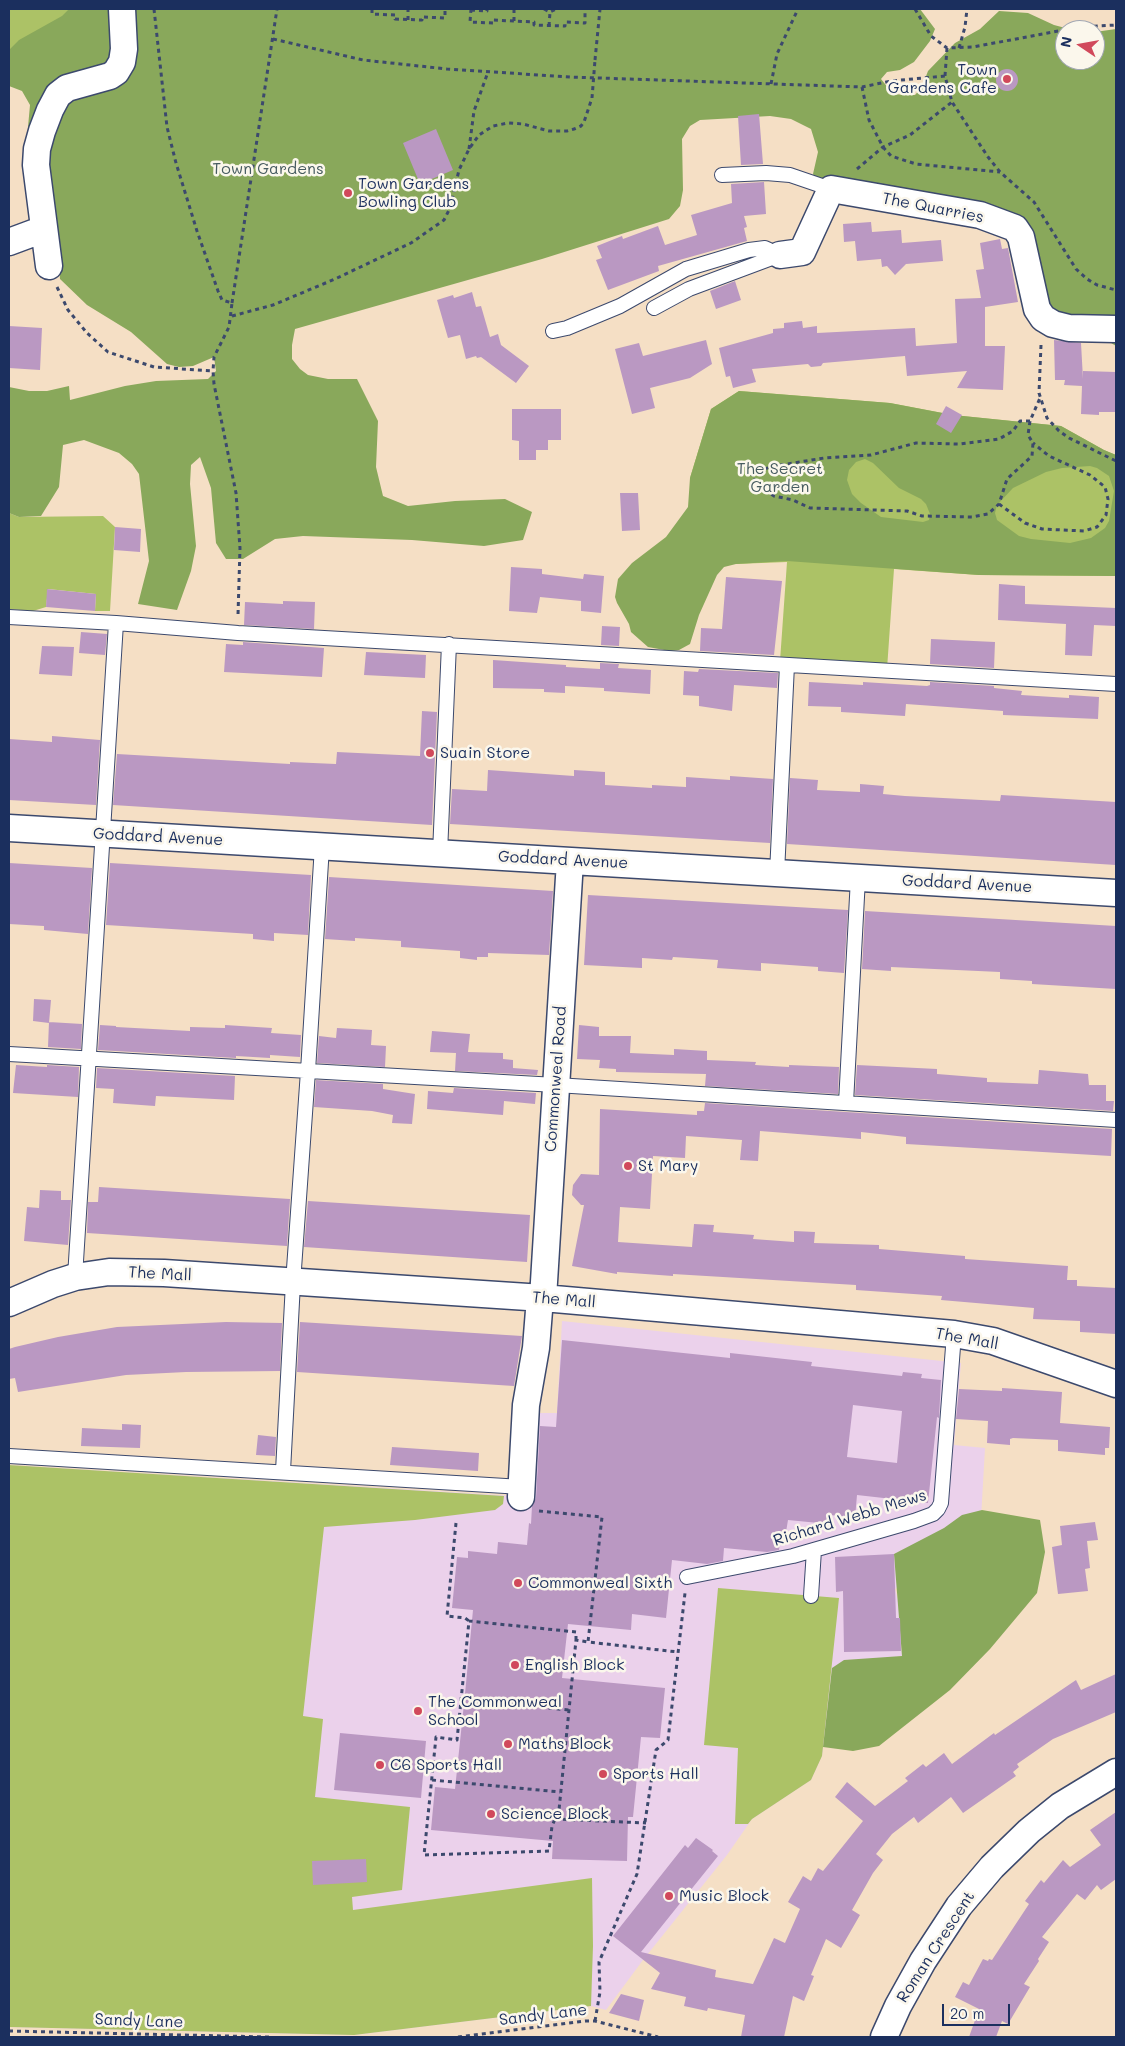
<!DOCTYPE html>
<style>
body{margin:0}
#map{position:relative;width:1125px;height:2046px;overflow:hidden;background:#f5dfc5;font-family:Mali,sans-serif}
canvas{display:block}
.frame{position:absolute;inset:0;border:10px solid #1b2f5e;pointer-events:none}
.north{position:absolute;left:1055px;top:20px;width:50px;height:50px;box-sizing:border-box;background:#fbf7ec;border:1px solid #a1a7b3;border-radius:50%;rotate:282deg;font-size:14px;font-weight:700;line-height:20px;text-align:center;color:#1b2f5e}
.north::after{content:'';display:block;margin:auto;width:18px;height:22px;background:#d1495b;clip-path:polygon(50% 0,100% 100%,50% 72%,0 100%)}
.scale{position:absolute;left:942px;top:2004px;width:68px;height:22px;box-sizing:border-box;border:2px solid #1b2f5e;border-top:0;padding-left:6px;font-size:15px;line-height:18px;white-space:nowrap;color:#1b2f5e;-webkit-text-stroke:4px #fbf7ec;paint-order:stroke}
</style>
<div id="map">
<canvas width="1125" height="2046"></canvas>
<div class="frame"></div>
<div class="north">N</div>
<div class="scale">20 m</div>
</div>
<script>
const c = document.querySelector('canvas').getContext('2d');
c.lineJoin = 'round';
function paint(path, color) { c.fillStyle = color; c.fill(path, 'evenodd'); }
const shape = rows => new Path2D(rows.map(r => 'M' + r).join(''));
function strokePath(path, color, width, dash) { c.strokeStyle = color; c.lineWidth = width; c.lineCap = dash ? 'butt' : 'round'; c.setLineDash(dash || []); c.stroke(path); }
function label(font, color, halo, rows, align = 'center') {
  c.font = font + ' Mali,sans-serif'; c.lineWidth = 5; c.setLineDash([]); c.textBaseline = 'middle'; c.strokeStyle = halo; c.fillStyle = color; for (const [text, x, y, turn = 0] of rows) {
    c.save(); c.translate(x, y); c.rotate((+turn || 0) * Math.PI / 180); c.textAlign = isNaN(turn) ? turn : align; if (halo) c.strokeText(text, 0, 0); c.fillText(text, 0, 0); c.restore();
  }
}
paint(shape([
 [562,1321,961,1363,954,1445,985,1448,980,1536,895,1589,899,1603,902,1656,832,1668,822,1756,811,1780,752,1819,727,1855,643,1960,606,2010,591,2006,354,2035,9,2027,9,1465,531,1497,536,1413,557,1413]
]), '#ebd1eb');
paint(shape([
 [9,9,85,9,9,70],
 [739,391,890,403,953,415,1061,426,1104,450,1116,455,1116,576,979,575,894,569,887,669,780,661,787,562,736,564,690,478,711,409],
 [9,513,19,517,103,516,115,527,110,611,95,611,96,594,48,589,46,607,33,611,9,609],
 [9,1465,504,1496,503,1504,495,1510,415,1520,324,1527,303,1716,323,1719,315,1797,410,1807,402,1890,352,1897,353,1910,592,1878,593,1946,591,2006,354,2035,9,2027],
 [718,1588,839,1598,822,1756,811,1780,752,1819,748,1824,735,1824,738,1748,704,1745]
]), '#acc266');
paint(shape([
 [69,9,920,9,935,29,930,41,914,62,900,70,887,72,881,79,893,94,906,95,915,95,922,87,928,71,955,43,980,29,999,11,1028,13,1054,25,1073,30,1065,30,1065,60,1095,60,1095,32,1116,29,1116,346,1103,338,1045,336,1036,324,1015,253,998,228,819,187,813,174,818,152,811,129,791,119,770,116,700,120,690,126,682,139,683,190,680,206,669,219,542,259,295,329,292,345,292,359,300,369,308,375,328,379,357,379,378,421,376,467,383,496,408,506,455,501,505,499,532,512,523,540,484,546,412,540,303,536,275,539,243,559,226,559,216,543,211,488,200,457,191,465,190,484,196,546,191,571,177,610,138,604,149,561,139,474,132,464,119,453,84,440,63,445,59,487,41,516,19,517,9,513,10,449,9,387,29,391,47,391,69,386,70,400,125,386,156,381,208,379,216,371,214,357,193,366,179,367,167,364,131,332,87,305,60,279,50,167,28,127,30,105,22,91,9,86,9,50,19,40,62,16],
 [739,391,890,403,953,415,1061,426,1104,450,1116,455,1116,576,979,575,787,561,736,564,724,567,717,575,699,615,690,644,679,650,670,651,648,647,631,632,629,624,617,603,615,597,618,579,632,563,666,537,688,507,690,478,711,409],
 [865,459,873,463,899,488,921,499,926,504,930,514,929,520,923,522,881,517,861,503,852,494,847,480,849,470,856,462],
 [1090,466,1097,468,1109,476,1114,491,1109,521,1105,528,1091,538,1070,543,1031,539,1019,536,997,520,995,513,997,505,1013,488,1046,472,1062,468],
 [982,1510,1040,1520,1045,1552,1037,1593,990,1649,950,1690,879,1746,853,1751,823,1747,832,1668,844,1660,902,1656,894,1554,944,1528,962,1515]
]), '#89a85b');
paint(shape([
 '996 80a11 11 0 1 1 22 0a11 11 0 1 1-22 0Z',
 [759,114,763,164,741,165,738,116],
 [436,129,453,170,420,184,403,143],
 [764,182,766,214,744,216,747,227,744,228,747,241,658,266,659,271,608,290,596,260,602,258,597,246,622,236,623,239,658,226,665,245,697,235,691,215,732,203,731,184],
 [871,222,872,232,901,230,902,243,941,240,943,261,906,264,895,275,887,266,882,267,881,259,857,261,855,241,844,242,843,224],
 [1000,239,1002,249,1008,248,1018,302,985,307,985,346,1005,346,1003,390,957,388,967,371,907,376,905,356,823,363,821,366,811,367,808,364,752,369,756,382,733,388,730,376,726,377,719,348,773,333,773,329,784,328,784,323,802,321,803,328,817,326,817,333,915,328,916,346,957,343,955,299,981,298,976,270,984,269,980,243],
 [735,281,741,300,716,309,710,291],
 [472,292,476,307,481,306,490,337,498,334,501,345,529,366,516,383,481,357,477,358,476,356,466,359,460,335,448,338,437,300,453,295,454,298],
 [9,326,42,328,40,370,9,368],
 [706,340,712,364,690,378,650,388,655,408,632,414,615,349,639,343,643,356],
 [1054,340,1081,343,1083,379,1083,371,1116,372,1116,412,1099,412,1099,415,1081,414,1082,386,1064,385,1065,380,1055,380],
 [946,406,962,415,951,433,936,424],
 [512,409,561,409,561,440,548,440,548,450,536,450,536,460,519,460,519,441,512,440],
 [620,493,638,493,640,530,622,531],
 [115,527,141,529,140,552,114,550],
 [511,567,542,569,542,574,583,579,584,574,604,576,601,613,581,611,581,601,540,597,537,613,509,611],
 [726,577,782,581,774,655,700,651,701,628,722,629],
 [999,584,1025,586,1025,604,1116,608,1116,626,1094,625,1092,656,1065,655,1066,624,998,620],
 [47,589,96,594,95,611,46,607],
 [283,601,315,602,314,629,244,625,245,602,283,604],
 [602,626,620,627,619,646,601,645],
 [81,632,107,634,105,655,79,653],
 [931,639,995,642,994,668,930,664],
 [243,642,324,648,322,677,224,672,226,644,243,645],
 [42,646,74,647,72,676,39,674],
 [366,652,426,655,425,678,364,675],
 [493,660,566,665,566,667,600,669,600,663,619,664,618,668,651,670,650,694,604,691,604,688,565,686,565,693,544,692,544,689,493,688],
 [699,669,778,673,777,688,734,685,732,711,699,706,699,696,683,695,684,671,698,672],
 [809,682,863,685,863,682,927,686,930,685,930,682,994,686,994,688,1022,691,1021,695,1069,698,1069,695,1099,697,1098,719,1003,715,1003,711,906,704,905,716,841,712,841,707,808,706],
 [422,711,437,712,432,825,113,805,117,754,290,764,290,762,336,764,337,752,420,756],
 [52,736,100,740,96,805,9,800,9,739,52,742],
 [488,770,574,776,574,770,605,772,605,785,652,788,652,785,686,787,686,777,730,780,730,776,773,779,770,843,450,824,452,789,487,791],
 [790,778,818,780,817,790,860,792,860,784,884,786,883,794,905,796,1000,801,1001,795,1116,802,1116,865,787,844],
 [9,863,92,868,88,934,44,930,44,926,9,924,10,896,9,896],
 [110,863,311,875,308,935,274,933,274,941,253,939,253,934,106,925],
 [329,877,553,891,549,955,488,953,488,957,477,957,477,960,460,958,460,951,401,947,401,941,355,938,355,941,325,939],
 [588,895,848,910,844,973,818,971,818,967,761,963,761,971,717,968,718,960,673,957,672,960,642,958,642,968,584,965],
 [865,911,1116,926,1116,989,1032,984,1032,981,1000,979,1000,972,891,967,891,971,862,969],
 [34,999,51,1000,49,1023,33,1021],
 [49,1022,82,1024,81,1049,48,1047],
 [100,1025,116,1026,116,1027,190,1031,190,1027,225,1028,225,1025,272,1028,271,1033,301,1035,300,1057,270,1055,270,1058,236,1056,236,1058,98,1050],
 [579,1025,599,1027,599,1036,631,1036,630,1053,674,1055,674,1049,707,1051,707,1066,707,1060,756,1062,755,1065,789,1067,789,1065,839,1067,838,1094,705,1086,706,1074,616,1072,616,1069,599,1068,600,1060,577,1059],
 [337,1028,372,1030,371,1045,386,1046,385,1067,317,1063,319,1036,336,1038],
 [432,1031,470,1034,468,1052,503,1053,503,1059,513,1060,513,1068,538,1070,537,1075,455,1071,456,1053,430,1052],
 [16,1065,47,1067,47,1065,79,1067,78,1097,13,1093],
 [857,1065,937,1069,937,1074,987,1078,987,1082,1038,1084,1039,1070,1088,1074,1089,1085,1106,1085,1106,1101,1114,1101,1113,1111,855,1095],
 [97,1068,235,1076,234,1100,156,1096,155,1106,113,1103,114,1089,96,1088],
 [316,1080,383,1084,383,1089,415,1094,412,1124,392,1123,393,1115,372,1111,314,1107],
 [454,1088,536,1093,535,1104,504,1101,503,1115,427,1109,428,1091,453,1093],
 [705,1103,1112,1129,1111,1156,906,1144,906,1137,861,1132,861,1139,760,1131,758,1161,740,1160,742,1140,686,1136,685,1158,653,1156,650,1209,620,1207,618,1242,692,1247,694,1224,714,1225,713,1232,754,1235,753,1239,794,1242,794,1231,815,1232,814,1243,879,1245,879,1249,965,1256,965,1259,1068,1266,1067,1280,1077,1280,1077,1286,1116,1288,1116,1334,1080,1332,1080,1321,1033,1319,1034,1308,941,1300,942,1296,856,1290,856,1285,673,1274,673,1276,617,1272,617,1274,572,1266,584,1205,581,1205,572,1195,573,1185,581,1174,599,1175,600,1109,697,1115,697,1111,704,1111],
 [99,1187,290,1199,287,1246,87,1233,88,1202,98,1202],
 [40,1190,61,1191,61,1200,71,1200,68,1245,24,1241,27,1207,39,1208],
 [308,1201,530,1215,527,1262,304,1247],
 [226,1322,282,1323,280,1371,186,1372,126,1375,18,1392,15,1378,9,1379,9,1349,15,1347,58,1337,117,1327],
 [300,1322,522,1336,514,1386,297,1372],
 [562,1340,730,1358,730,1353,812,1362,811,1366,902,1376,903,1372,922,1374,921,1378,941,1380,939,1418,937,1417,928,1503,857,1495,855,1518,830,1515,829,1524,788,1520,786,1532,781,1532,779,1550,767,1552,724,1548,723,1561,707,1564,672,1560,666,1618,632,1614,631,1630,568,1624,562,1678,665,1688,660,1738,641,1737,633,1817,628,1817,627,1861,552,1859,553,1841,431,1830,435,1787,455,1789,465,1694,473,1610,452,1608,457,1557,468,1558,468,1551,497,1554,498,1542,527,1545,529,1523,531,1524,532,1506,536,1498,540,1426,556,1427],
 [853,1405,902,1411,897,1463,847,1457],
 [1002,1388,1062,1392,1060,1423,1110,1427,1109,1448,1105,1448,1105,1455,1058,1451,1058,1440,1013,1438,1010,1439,1010,1445,987,1443,988,1421,956,1419,959,1389,1002,1391],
 [122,1424,141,1425,140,1448,81,1446,82,1428,122,1430],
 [258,1435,276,1437,275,1456,256,1455],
 [392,1447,479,1453,478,1471,390,1465],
 [1095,1522,1098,1540,1087,1541,1090,1568,1085,1569,1088,1591,1058,1594,1052,1547,1062,1545,1060,1526],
 [894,1554,896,1618,900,1618,901,1651,844,1652,843,1591,836,1592,835,1557],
 [1116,1674,1116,1712,1053,1739,1017,1764,1019,1767,1013,1772,1016,1776,963,1813,951,1797,918,1823,914,1817,892,1834,876,1854,883,1860,873,1873,852,1910,860,1915,841,1948,826,1939,811,1975,814,1976,804,2001,793,1996,784,2037,741,2037,745,2015,708,2008,707,2011,684,2006,686,1997,651,1989,660,1973,613,1936,685,1845,688,1848,696,1838,713,1850,712,1851,718,1856,641,1952,716,1970,715,1977,753,1984,774,1938,785,1943,800,1909,788,1902,803,1876,811,1881,818,1868,823,1871,863,1821,835,1797,847,1782,875,1806,908,1781,905,1778,923,1764,926,1767,944,1753,952,1764,994,1733,995,1735,1076,1680,1081,1690],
 [340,1733,426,1741,421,1798,334,1790],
 [1116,1812,1116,1879,1101,1890,1097,1885,1085,1900,1077,1894,1042,1937,1049,1942,1038,1959,1039,1961,1024,1984,1030,1987,1008,2024,1002,2021,996,2037,969,2037,979,2009,955,1997,963,1982,969,1985,983,1959,988,1961,989,1959,992,1960,1029,1904,1025,1901,1041,1880,1044,1883,1063,1860,1070,1867,1101,1845,1090,1830],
 [366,1859,367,1882,313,1885,312,1861],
 [621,1994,644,2000,639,2021,609,2013]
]), '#ba98c2');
const service = shape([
 [722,175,766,173,790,175,831,189],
 [654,308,689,289,780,255],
 [553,331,567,328,620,306,686,269,749,250,765,248,780,255],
 [9,617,116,623,238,633,1116,684],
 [440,853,449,644],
 [777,873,787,665],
 [9,1054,556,1085,1116,1120],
 [846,1103,858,878],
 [75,1277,116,623],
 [9,1456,522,1487],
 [283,1471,293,1283,308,1071,322,846],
 [687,1577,793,1556,914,1521,933,1514,938,1509,941,1503,954,1334],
 [811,1596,814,1550]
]);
const minor = shape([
 [9,242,44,229],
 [780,255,802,252,831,189,980,215,1015,228,1021,237,1037,309,1043,318,1053,324,1069,328,1116,329],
 [49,266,36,165,37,149,42,131,50,110,58,95,67,88,110,76,116,72,122,62,124,49,122,9],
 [9,828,1116,893],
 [543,1298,570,861],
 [9,1303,53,1284,75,1277,109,1272,164,1273,543,1298,954,1334,993,1341,1116,1384],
 [521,1497,526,1405,536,1348,540,1298],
 [884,2037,898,2006,923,1961,959,1906,992,1867,1029,1831,1060,1806,1116,1772]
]);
strokePath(service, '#3c496d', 16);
strokePath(minor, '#3c496d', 29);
strokePath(shape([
 [154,9,167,127,176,163,197,231,218,291,222,300,232,303,229,327,214,357,213,371,214,384,236,493,240,548,238,615],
 [372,9,372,14,395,15,395,19,422,20,422,17,445,18,445,9],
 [471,9,470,22,493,23,493,20,534,22,534,25,565,26,565,22,585,23,585,9],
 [544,9,550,12,556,9],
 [915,9,931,36,947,48,973,47,1080,27,1116,25],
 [471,10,487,11,487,9],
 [408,20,408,9],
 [514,21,514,9],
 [549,26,550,12],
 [273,39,363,60,447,69,570,77,862,87,891,81,945,76],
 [947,48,945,76,952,102,988,157,1000,172,1034,202,1076,269,1087,279,1097,285,1116,290],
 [959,48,965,27,967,9],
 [595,60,600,9],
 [771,84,777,54,798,9],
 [862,87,869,120,883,147,891,156,916,164,1000,172],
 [469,149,474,111,488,72],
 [857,169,883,147,910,135,952,102],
 [57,287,68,310,87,333,108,352,154,367,213,371],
 [232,303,277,9],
 [232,316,273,305,335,279,411,243,444,220,450,208,459,170,469,149,479,135,493,126,508,123,523,124,549,131,567,131,574,129,581,126,584,122,592,98],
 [1041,345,1039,393,1047,418,1059,431,1069,438,1116,461],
 [1030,421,1020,421,1013,431,999,439,959,444,916,443,871,455,824,458,781,465,754,471,751,476,763,489,774,496,793,500,810,508,907,511,922,516,972,517,988,514,999,504,1007,479,1032,456,1033,443,1028,435,1030,421,1040,398],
 [999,504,1025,523,1042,529,1084,531,1097,527,1106,515,1108,499,1105,487,1090,475,1049,456,1033,443],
 [539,1511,602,1517,588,1642,678,1652],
 [456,1523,447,1616,465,1618,469,1621],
 [576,1640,576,1632,469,1621,457,1740,436,1737,424,1855,549,1851,552,1826,559,1810,576,1640,588,1642],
 [461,1699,569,1710],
 [432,1780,560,1792],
 [555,1819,646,1823],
 [595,2021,600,1992,599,1962,637,1874,656,1750,668,1740,685,1593],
 [9,2031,269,2037],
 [458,2037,585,2021,595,2021,658,2037]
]), '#3c496d', 3, [4, 4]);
strokePath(service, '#fff', 14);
strokePath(minor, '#fff', 26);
strokePath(shape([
 [592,98,595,60]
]), '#3c496d', 3, [4, 4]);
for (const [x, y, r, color] of [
 [1007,79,5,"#d1495b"],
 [348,193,5,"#d1495b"],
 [430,753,5,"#d1495b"],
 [628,1166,5,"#d1495b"],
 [518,1583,5,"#d1495b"],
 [515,1665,5,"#d1495b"],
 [418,1711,5,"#d1495b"],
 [508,1744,5,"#d1495b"],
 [380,1765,5,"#d1495b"],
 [603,1774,5,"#d1495b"],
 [491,1814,5,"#d1495b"],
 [669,1896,5,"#d1495b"]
]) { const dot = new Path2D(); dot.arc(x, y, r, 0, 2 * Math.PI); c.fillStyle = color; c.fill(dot); strokePath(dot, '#fbf7ec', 2); }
label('16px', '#1b2f5e', '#fbf7ec', [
 ["Town",997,70,"right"],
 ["Gardens Cafe",997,88,"right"],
 ["Town Gardens",358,184],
 ["Bowling Club",358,202],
 ["Suain Store",440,753],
 ["St Mary",638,1166],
 ["Commonweal Sixth",528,1583],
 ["English Block",525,1665],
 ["The Commonweal",428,1702],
 ["School",428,1720],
 ["Maths Block",518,1744],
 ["C6 Sports Hall",390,1765],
 ["Sports Hall",613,1774],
 ["Science Block",501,1814],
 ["Music Block",679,1896]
], 'left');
label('16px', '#465b60', '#fbf7ec', [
 ["Town Gardens",268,169],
 ["The Secret",780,469],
 ["Garden",780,487]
]);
label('16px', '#1b2f5e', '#fbf7ec', [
 ["The Quarries",933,208,11],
 ["Goddard Avenue",158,837,3],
 ["Goddard Avenue",563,860,3],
 ["Goddard Avenue",967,884,3],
 ["Commonweal Road",556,1079,-86],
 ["The Mall",160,1274,3],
 ["The Mall",564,1300,5],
 ["The Mall",967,1339,10],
 ["Richard Webb Mews",850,1518,-17],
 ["Roman Crescent",936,1947,-57],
 ["Sandy Lane",543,2015,-7],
 ["Sandy Lane",139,2021,2]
]);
</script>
